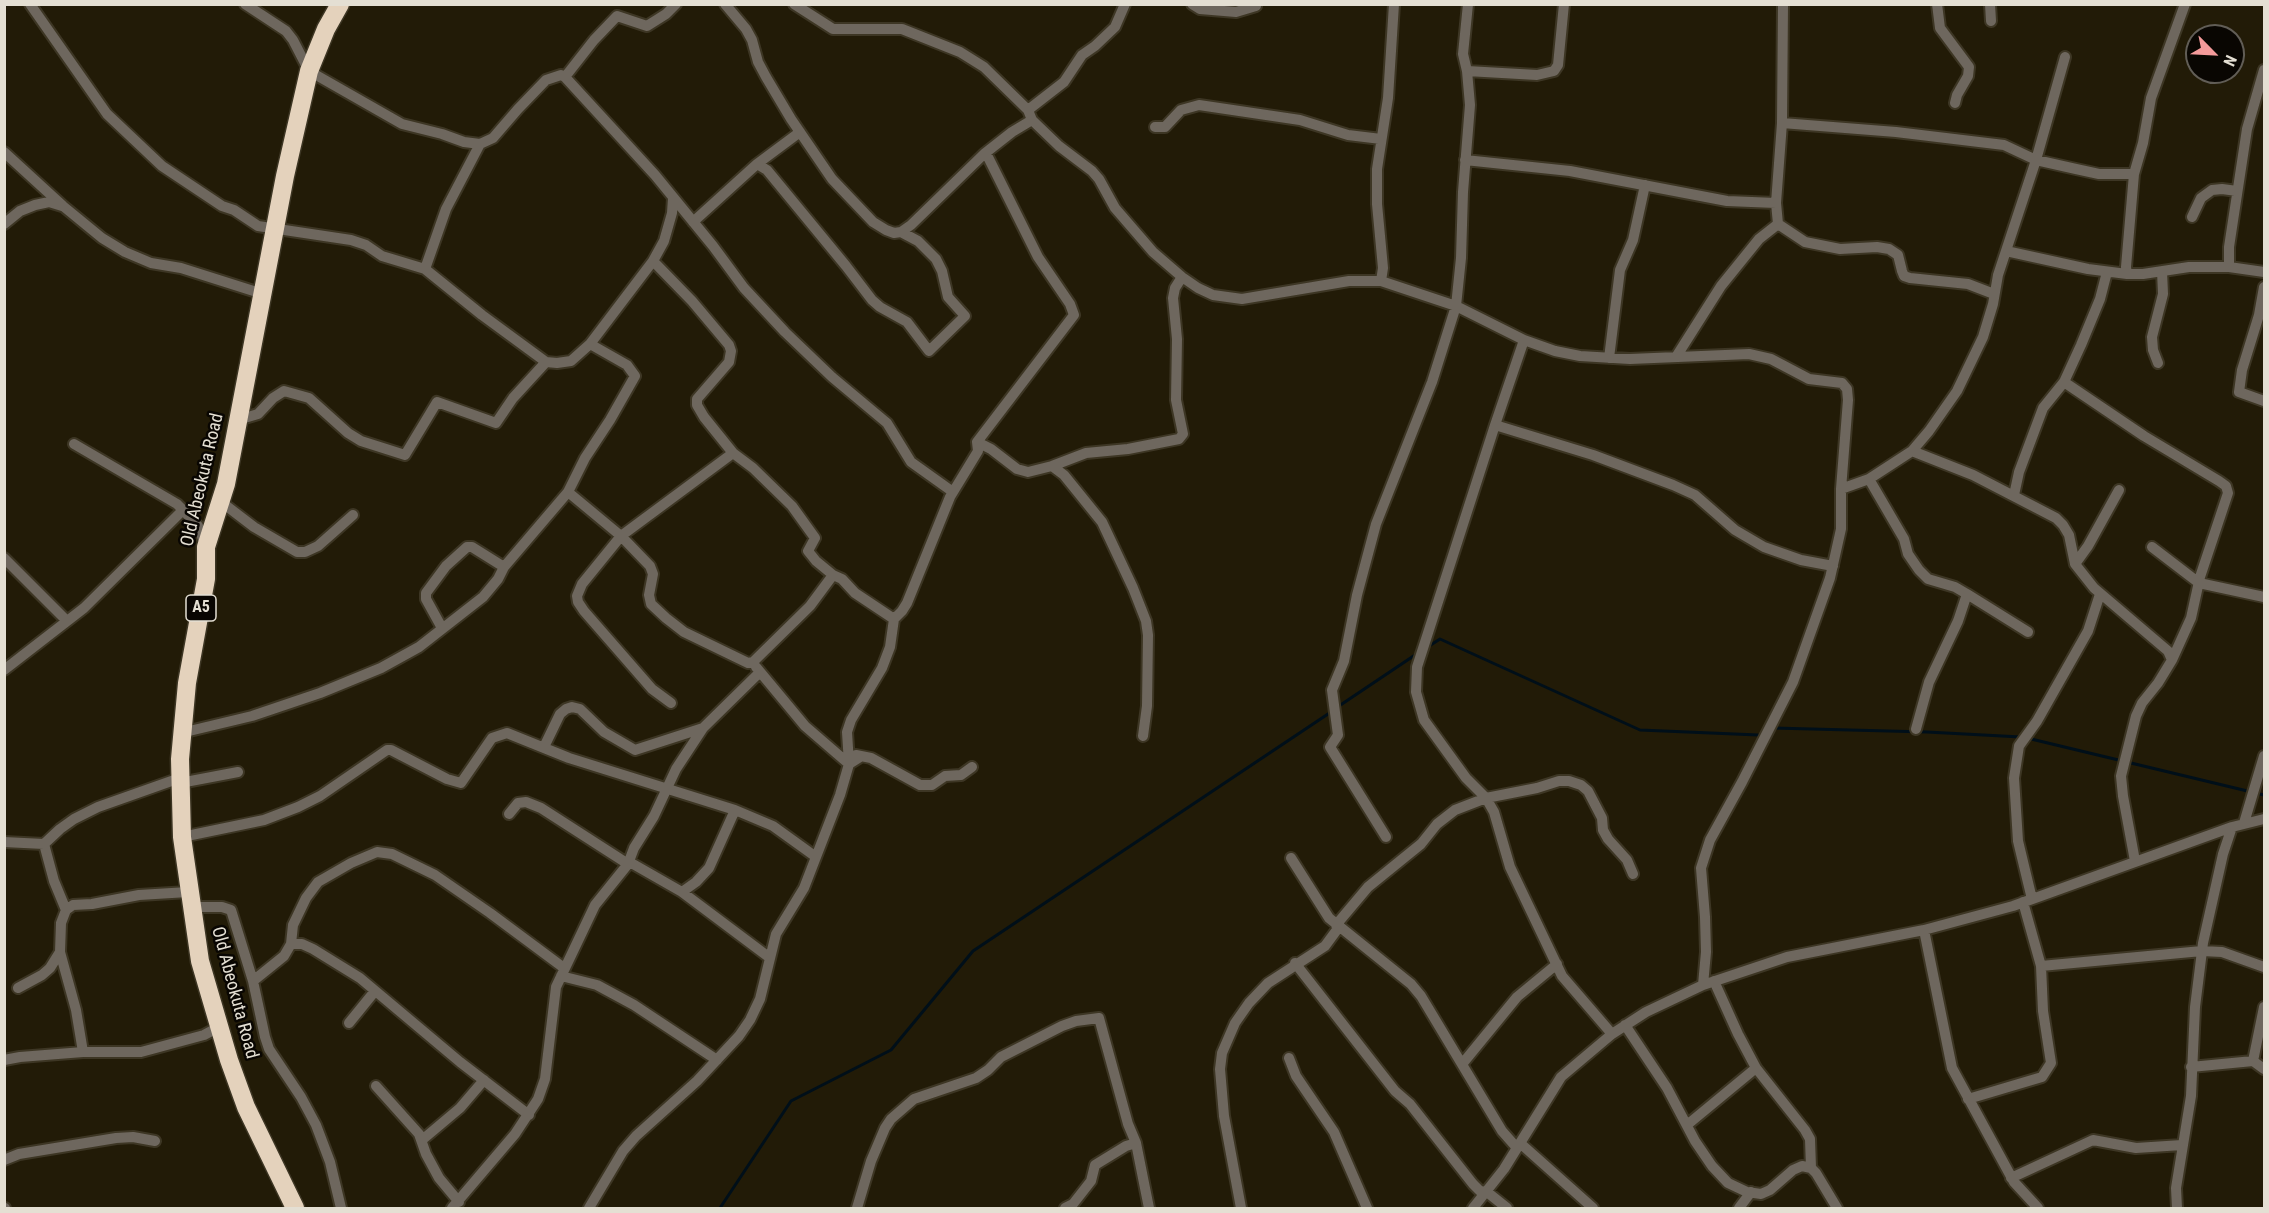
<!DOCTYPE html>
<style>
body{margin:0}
#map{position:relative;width:2269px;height:1213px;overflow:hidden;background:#221b07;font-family:"Roboto Condensed",sans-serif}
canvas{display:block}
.frame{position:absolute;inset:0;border:6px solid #e4dfd3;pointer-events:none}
.north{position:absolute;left:2185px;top:24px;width:60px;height:60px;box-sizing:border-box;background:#090602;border:2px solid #615d56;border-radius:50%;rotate:114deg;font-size:16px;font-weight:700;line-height:24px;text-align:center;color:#e4dfd3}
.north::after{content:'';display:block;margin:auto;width:21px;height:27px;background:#f59b9b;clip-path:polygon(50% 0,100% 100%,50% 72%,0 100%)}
</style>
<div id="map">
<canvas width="2269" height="1213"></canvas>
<div class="frame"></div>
<div class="north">N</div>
</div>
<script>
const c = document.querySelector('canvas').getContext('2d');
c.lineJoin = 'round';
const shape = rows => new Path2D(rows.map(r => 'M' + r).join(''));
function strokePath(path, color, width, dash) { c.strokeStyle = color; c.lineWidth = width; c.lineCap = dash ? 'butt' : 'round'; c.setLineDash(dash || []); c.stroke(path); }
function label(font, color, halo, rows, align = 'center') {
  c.font = font + ' "Roboto Condensed",sans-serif'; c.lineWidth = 5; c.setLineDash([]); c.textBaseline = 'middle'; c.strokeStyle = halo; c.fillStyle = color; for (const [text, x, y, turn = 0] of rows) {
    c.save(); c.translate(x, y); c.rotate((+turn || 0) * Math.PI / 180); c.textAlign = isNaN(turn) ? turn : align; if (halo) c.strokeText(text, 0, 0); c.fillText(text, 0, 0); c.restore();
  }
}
strokePath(shape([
 [1426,648,1440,639,1640,730,1758,735],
 [1336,708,1418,653],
 [1773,728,1927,732,2021,737],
 [2027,738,2264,795],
 [720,1208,791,1101,891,1050,973,951,1331,712]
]), '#000f19', 3);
const street = shape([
 [30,4,107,114,162,166,222,206,234,210,258,226,351,240,366,245,382,256,425,269,482,315,546,362,557,363,571,361,590,344,653,261,692,301,729,345,731,351,729,362,697,399,697,405,704,417,733,453,753,468,792,506,815,538,808,551,816,561,833,575,842,579,855,593,894,619],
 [245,4,286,31,293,40,309,71,402,124,442,134,464,142,480,144,493,138,518,109,546,80,561,75,565,77,655,175,713,246,744,288,785,332,832,377,887,423,911,462,953,492],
 [725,4,746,29,752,40,758,62,766,77,791,119,832,179,873,222,886,230,894,233,901,232,911,225,984,154,1012,132,1032,120],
 [794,4,833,29,902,29,960,52,984,67,1028,110,1032,120,1059,146,1092,171,1099,179,1115,208,1153,252,1182,277,1198,288,1213,295,1242,299,1349,281,1381,281,1456,306,1524,340,1555,351,1580,356,1630,359,1749,354,1771,359,1809,379,1842,383,1847,389,1848,400,1841,489,1841,529,1830,578,1793,682,1742,782,1710,840,1701,868,1705,917,1706,952,1703,985],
 [1192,4,1200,9,1236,12,1256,6],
 [1937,4,1940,28,1969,67,1968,76,1957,95,1955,103],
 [1990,4,1991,21],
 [1467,71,1537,75,1554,71,1558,65,1564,4],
 [565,77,594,40,617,16,647,26,666,14,676,4],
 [1028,110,1064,82,1082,55,1095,46,1115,27,1125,4],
 [1782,123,1896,132,2004,145,2036,160,2076,169,2099,174,2134,174],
 [1155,127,1165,127,1181,110,1199,105,1300,120,1348,135,1381,139],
 [4,152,63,206,102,238,125,252,151,263,181,268,263,294],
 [1465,160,1570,171,1727,201,1776,203],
 [757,164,767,170,846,266,872,300,880,307,907,322,929,351,965,316,948,297,942,271,936,259,918,241,901,232],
 [2192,217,2201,198,2212,190,2222,189,2237,191],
 [693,222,757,164,800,132],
 [4,224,20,211,35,205,49,202,62,206],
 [1778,224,1805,242,1840,249,1877,247,1889,249,1898,255,1902,271,1904,276,1910,278,1968,284,1994,294],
 [2006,251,2088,269,2127,274,2143,274,2189,267,2229,267,2264,272],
 [653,261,664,241,672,213,673,198],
 [2229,267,2229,247,2247,129,2264,70],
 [425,269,446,209,480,144],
 [2127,274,2126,267,2134,174,2143,143,2151,98,2185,4],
 [1381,281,1383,268,1377,204,1377,169,1388,98,1394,4],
 [2264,287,2259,315,2242,370,2239,392,2264,401],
 [1524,340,1495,425,1417,667,1416,692,1424,720,1466,778,1486,798,1494,812,1510,867,1562,976,1612,1034],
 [1676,357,1721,286,1759,239,1778,224,1776,203,1782,123,1783,4],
 [1609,358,1620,270,1633,240,1645,185],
 [2158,363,2153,350,2152,337,2163,294,2162,271],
 [2064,382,2144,436,2219,481,2226,486,2228,493,2200,577,2191,618,2172,660],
 [238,420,258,414,273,398,284,391,309,398,348,433,361,441,405,455,437,402,496,423,513,398,546,362],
 [1495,425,1593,455,1673,485,1695,495,1735,530,1764,547,1801,560,1833,566],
 [977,442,991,449,1017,469,1028,472,1052,466,1086,453,1128,449,1179,439,1183,434,1176,400,1177,339,1173,298,1175,288,1182,277],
 [74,444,177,504,183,510],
 [1912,451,1973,475,2056,518,2063,525,2069,535,2075,564,2094,588,2168,651,2172,660,2158,683,2142,703,2136,716,2121,776,2123,796,2135,861],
 [1052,466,1064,475,1102,522,1133,588,1146,621,1148,635,1147,706,1143,736],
 [1869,479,1904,539,1908,554,1919,570,1928,579,1955,587,1967,594,1958,621,1929,682,1916,729],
 [1841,489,1869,479,1912,451,1929,431,1957,391,1983,337,1993,304,1998,275,2036,160,2065,57],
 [568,492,621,536,650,566,653,574,649,595,651,604,666,618,684,632,748,663,753,662,810,606,833,575],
 [2014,495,2019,472,2043,408,2064,382,2081,345,2100,299,2107,272],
 [220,501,254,527,297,552,305,552,318,546,353,515],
 [2152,547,2199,583,2264,597],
 [4,558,67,621],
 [2075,564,2088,546,2119,490],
 [1967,594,2028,632],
 [442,628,426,599,426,593,446,566,467,547,472,547,504,567],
 [756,667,805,726,849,764,860,757],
 [4,670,84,608,183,510,198,526,206,547],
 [671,703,652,689,584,611,578,602,577,596,582,584,621,536,733,453],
 [181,733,252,716,320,693,381,668,419,647,483,597,498,579,504,567,568,492,585,458,610,420,635,376,627,365,590,344],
 [544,747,560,714,566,709,572,707,580,709,604,732,635,750,703,728],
 [856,755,871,758,920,785,932,785,945,776,961,775,972,767],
 [180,783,238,772],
 [509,814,518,803,526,802,541,808,628,864,633,864,682,892,770,958],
 [2244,823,2264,756],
 [182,837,264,820,298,807,320,796,387,750,391,750,447,779,461,783,492,738,507,733,569,758,735,810,773,826,816,857],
 [1386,837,1330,747,1338,735,1332,690,1344,661,1357,595,1376,524,1432,382,1456,306,1461,258,1463,192,1470,105,1467,71,1463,54,1468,4],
 [4,842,44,844,60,829,74,819,98,807,180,778],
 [44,844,54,881,66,910],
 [1291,858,1329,918,1411,984,1421,996,1502,1131,1517,1148],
 [682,892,696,882,709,868,735,810],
 [2032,899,2018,841,2014,778,2019,746,2037,721,2088,631,2100,594],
 [191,907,222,907,231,910,253,981,265,1037,269,1049,301,1097,316,1125,330,1162,341,1208],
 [1336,925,1368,887,1421,844,1437,824,1455,810,1486,798,1537,788,1559,781,1569,781,1581,785,1588,791,1602,818,1603,830,1608,839,1627,860,1633,874],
 [1924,930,1952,1068,2014,1182,2038,1208],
 [291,944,293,925,306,898,318,882,351,863,377,852,392,854,435,875,490,913,564,968],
 [60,952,76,1010,83,1052],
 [1295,963,1395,1091,1410,1104,1473,1184,1480,1191,1487,1192,1507,1208],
 [2041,966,2202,951,2222,952,2264,967],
 [561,976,597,985,634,1005,717,1060],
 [253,981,284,956,291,944,302,944,313,949,360,978,460,1062,529,1115],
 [1714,981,1738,1034,1756,1068,1805,1130,1810,1139,1811,1168],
 [18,988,42,975,50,968,60,952,61,923,66,910,73,905,92,904,139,895,188,892],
 [349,1023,375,991],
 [1625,1025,1667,1088,1695,1141,1712,1166,1728,1183,1747,1192,1761,1194,1770,1190,1793,1170,1802,1166,1811,1168,1816,1173,1837,1208],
 [1289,1058,1296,1076,1334,1132,1367,1208],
 [4,1060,20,1057,83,1052,141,1052,204,1035,219,1027],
 [2253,1061,2264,1007],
 [1463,1063,1517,997,1557,964],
 [2191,1067,2253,1061,2264,1069],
 [376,1086,419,1134,426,1154,439,1178,459,1202],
 [1968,1099,2042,1077,2051,1063,2043,1011,2041,966,2023,902],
 [1687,1125,1756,1068],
 [422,1140,460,1108,484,1080],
 [1520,1143,1593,1208],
 [4,1160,19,1154,116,1138,133,1137,155,1141],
 [2011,1178,2093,1140,2136,1148,2182,1145],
 [4,1208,5,1208],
 [452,1208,515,1134,538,1099,545,1079,556,987,595,905,628,864,634,848,654,816,676,769,703,728,759,673],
 [589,1208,623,1151,636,1136,697,1081,739,1036,750,1020,760,999,776,934,804,888,840,795,849,764,847,732,851,720,882,668,890,647,894,619,902,611,907,603,950,497,978,451,977,442,1074,315,1070,304,1038,257,986,153],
 [857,1208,871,1161,885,1128,891,1119,914,1099,976,1078,988,1070,1001,1057,1062,1026,1076,1021,1099,1018,1128,1124,1136,1143,1149,1208],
 [1065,1208,1073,1204,1091,1181,1095,1165,1126,1146,1136,1143],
 [1241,1208,1224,1116,1220,1069,1222,1053,1235,1023,1249,1003,1268,983,1325,946,1339,927],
 [1473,1208,1504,1169,1561,1077,1612,1034,1646,1012,1703,985,1787,957,1924,930,2013,906,2232,827,2264,819],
 [1739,1208,1751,1192],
 [2177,1208,2176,1188,2191,1096,2195,1007,2203,943,2223,854,2232,827]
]);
const highway = shape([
 [295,1208,246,1107,229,1060,200,961,182,837,180,759,187,683,206,579,206,547,226,484,285,176,309,71,326,29,340,4]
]);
strokePath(street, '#3d3624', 14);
strokePath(highway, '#3d3624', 21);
strokePath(street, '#6e675e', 10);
strokePath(highway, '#e4d2bc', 18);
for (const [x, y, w] of [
 [201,608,30]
]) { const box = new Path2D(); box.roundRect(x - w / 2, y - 13, w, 26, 4.5); c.fillStyle = '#090602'; c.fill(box); strokePath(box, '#e4dfd3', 1.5); }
label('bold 16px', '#e4dfd3', null, [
 ["A5",201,608]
]);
label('18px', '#e4dfd3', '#090602', [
 ["Old Abeokuta Road",203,480,-77],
 ["Old Abeokuta Road",234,993,75]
]);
</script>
